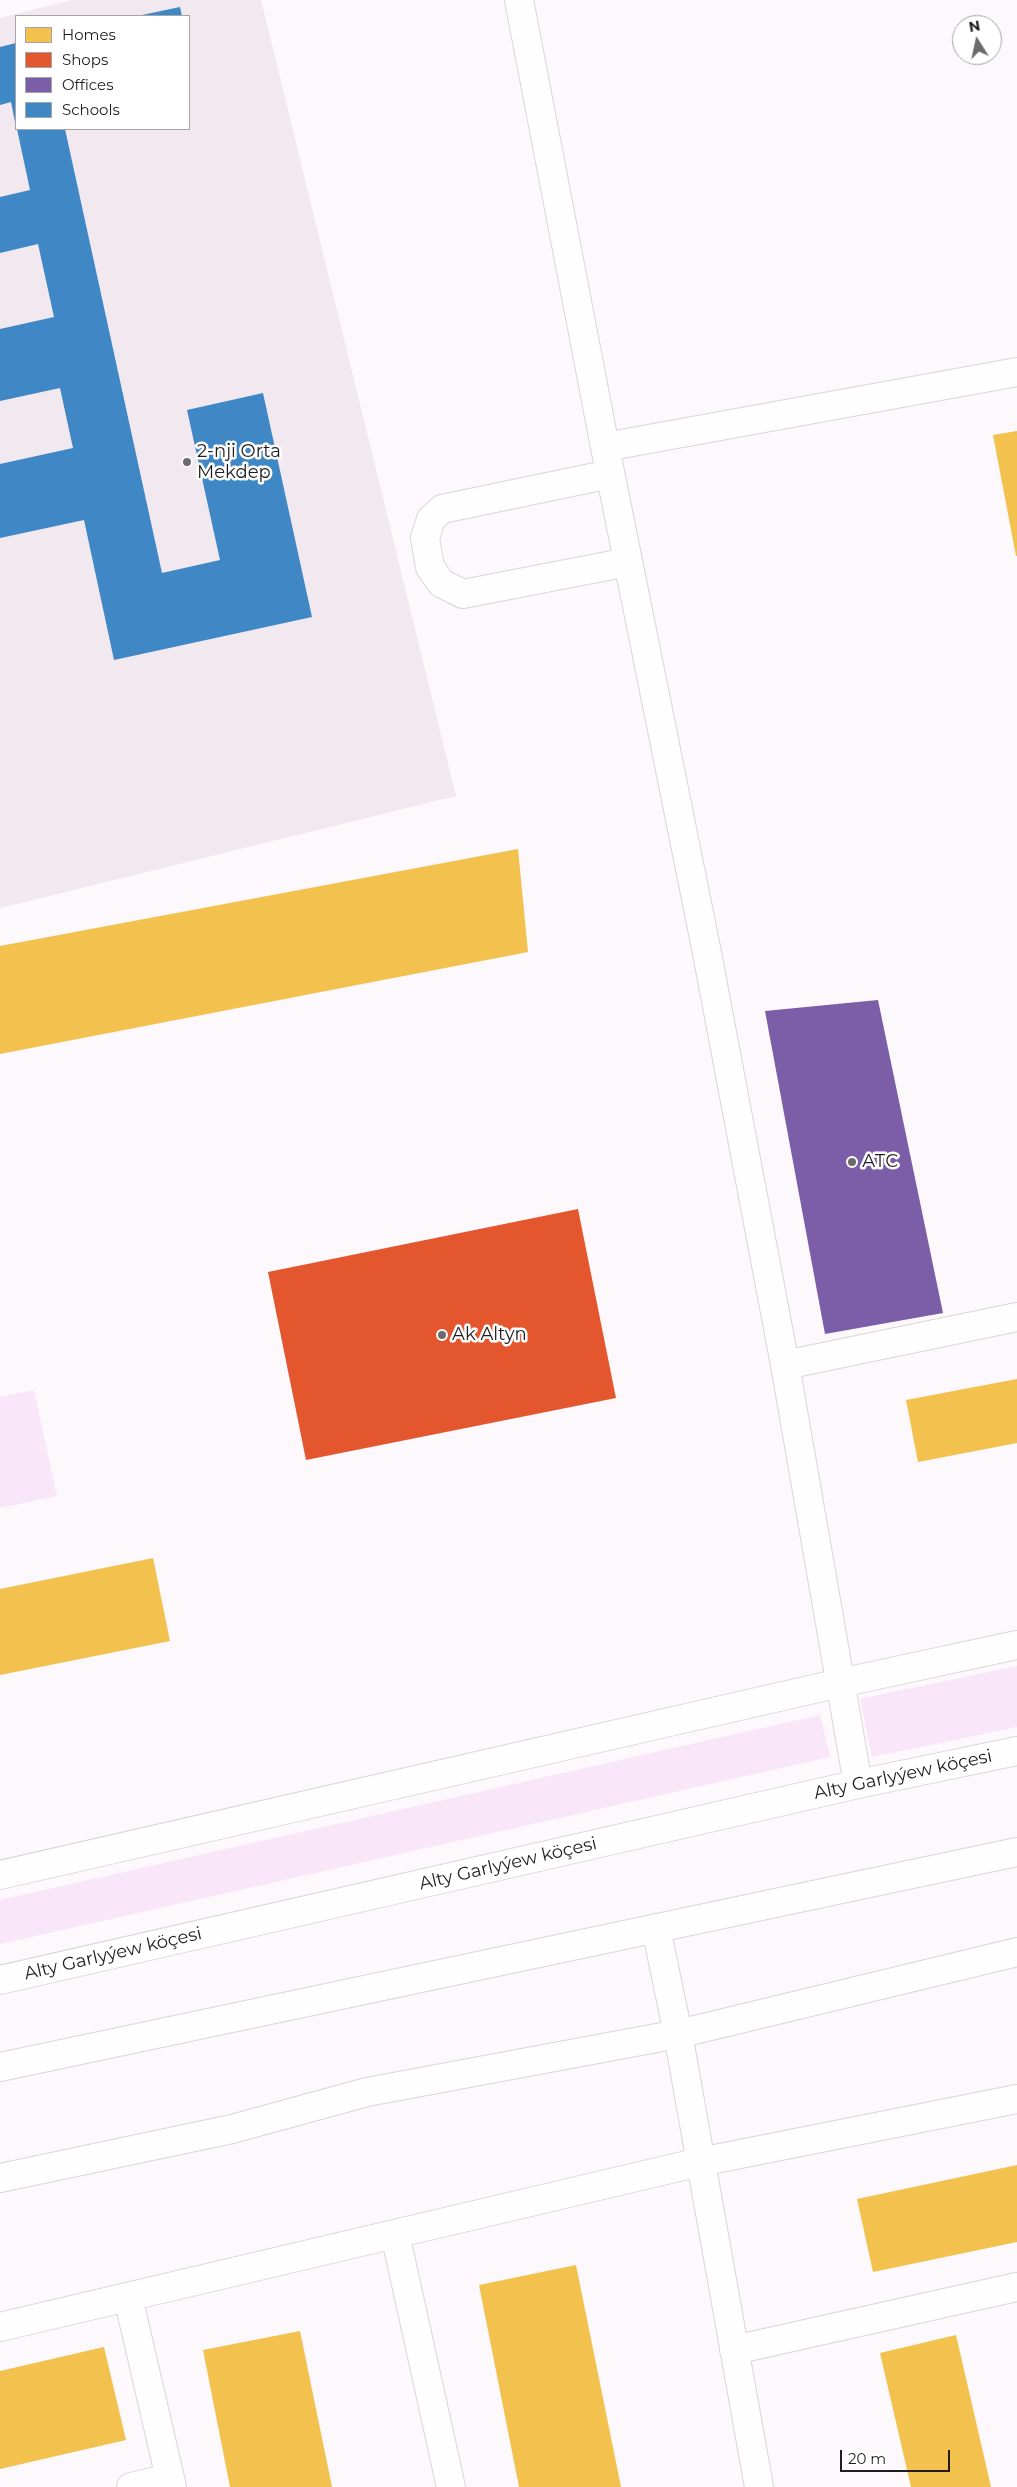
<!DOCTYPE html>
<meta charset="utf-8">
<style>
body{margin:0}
#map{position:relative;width:1017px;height:2487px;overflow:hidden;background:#fcf8fc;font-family:Montserrat,sans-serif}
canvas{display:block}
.legend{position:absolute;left:15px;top:15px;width:175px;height:115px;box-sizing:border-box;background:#fff;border:1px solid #a6a5a6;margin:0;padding:6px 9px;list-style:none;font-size:15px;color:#201d20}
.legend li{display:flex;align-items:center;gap:10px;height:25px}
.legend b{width:25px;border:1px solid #a6a5a6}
.north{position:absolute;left:952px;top:15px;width:50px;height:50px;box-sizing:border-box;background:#fff;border:1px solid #a6a5a6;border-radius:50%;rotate:350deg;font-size:14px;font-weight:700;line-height:20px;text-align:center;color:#201d20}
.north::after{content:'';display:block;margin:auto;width:18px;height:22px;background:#6d6a6d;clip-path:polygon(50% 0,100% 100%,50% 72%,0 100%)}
.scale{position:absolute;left:840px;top:2450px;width:110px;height:22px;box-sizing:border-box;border:2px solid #201d20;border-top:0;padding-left:6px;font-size:15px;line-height:18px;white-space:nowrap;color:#201d20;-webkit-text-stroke:4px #fff;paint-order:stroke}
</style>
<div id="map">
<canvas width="1017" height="2487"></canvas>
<ul class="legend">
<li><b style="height:14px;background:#f2c14e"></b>Homes</li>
<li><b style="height:14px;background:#e4572e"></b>Shops</li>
<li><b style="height:14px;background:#7b5ea7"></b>Offices</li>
<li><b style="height:14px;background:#3f88c5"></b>Schools</li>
</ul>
<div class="north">N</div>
<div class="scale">20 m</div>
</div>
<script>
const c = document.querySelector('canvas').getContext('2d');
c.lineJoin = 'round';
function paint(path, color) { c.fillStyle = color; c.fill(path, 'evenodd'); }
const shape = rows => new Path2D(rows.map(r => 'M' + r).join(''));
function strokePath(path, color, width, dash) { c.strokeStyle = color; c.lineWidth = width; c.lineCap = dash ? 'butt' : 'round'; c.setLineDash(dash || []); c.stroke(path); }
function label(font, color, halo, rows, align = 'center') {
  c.font = font + ' Montserrat,sans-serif'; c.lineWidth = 5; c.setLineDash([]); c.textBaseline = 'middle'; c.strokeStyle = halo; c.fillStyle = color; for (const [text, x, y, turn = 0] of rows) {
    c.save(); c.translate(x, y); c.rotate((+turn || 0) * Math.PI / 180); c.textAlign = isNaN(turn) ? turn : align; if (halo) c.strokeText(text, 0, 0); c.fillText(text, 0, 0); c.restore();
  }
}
paint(shape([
 [72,0,261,0,456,796,0,908,0,18],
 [16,16,189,16,189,129,16,129]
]), '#f1e8f0');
paint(shape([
 [34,1390,57,1496,0,1508,0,1397],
 [1017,1666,1017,1727,872,1757,860,1699],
 [820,1715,830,1757,0,1944,0,1900]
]), '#f9e6f8');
paint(shape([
 [1017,431,1017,556,1016,556,993,435],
 [518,849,528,952,0,1054,0,946],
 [1017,1379,1017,1443,918,1462,906,1400],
 [153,1558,170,1641,0,1675,0,1589],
 [1017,2165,1017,2242,873,2272,857,2199],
 [576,2265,621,2487,519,2487,479,2285],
 [300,2331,332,2487,230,2487,203,2350],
 [956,2335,991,2487,911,2487,880,2353],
 [104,2347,126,2440,0,2469,0,2371]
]), '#f2c14e');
paint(shape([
 [578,1209,616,1398,306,1460,268,1272]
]), '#e4572e');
paint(shape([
 [878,1000,943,1313,825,1334,765,1011]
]), '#7b5ea7');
paint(shape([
 [180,7,182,16,142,16,142,15],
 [16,43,16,122,15,122,11,102,0,105,0,47],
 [17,129,65,129,162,573,220,560,187,410,263,393,312,617,114,660,84,520,0,538,0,464,73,448,60,388,0,401,0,329,54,317,38,244,0,253,0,197,30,190]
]), '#3f88c5');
const minor = shape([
 [519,0,605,447,1017,372],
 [605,447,706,948,785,1365,858,1784],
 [610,474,442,509,431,519,425,538,430,567,441,583,463,594,628,562],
 [785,1365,1017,1317],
 [0,1875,840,1683,1017,1645],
 [656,1928,678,2034,759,2487],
 [0,1980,858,1784,1017,1751],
 [0,2067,1017,1852],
 [0,2178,232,2129,367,2092,678,2034,1017,1952],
 [395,2234,451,2487],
 [128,2297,172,2487],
 [0,2327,700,2162,1017,2099],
 [734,2350,1017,2287],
 [131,2487,170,2478]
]);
strokePath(minor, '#d9d5d8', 30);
strokePath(minor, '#fffeff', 28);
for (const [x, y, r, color] of [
 [187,462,5,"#6d6a6d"],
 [852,1162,5,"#6d6a6d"],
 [442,1335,5,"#6d6a6d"]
]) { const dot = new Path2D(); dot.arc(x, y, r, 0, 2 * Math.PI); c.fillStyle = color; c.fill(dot); strokePath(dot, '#fff', 2); }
label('18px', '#201d20', '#fff', [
 ["2-nji Orta",197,452],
 ["Mekdep",197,473],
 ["АТС",862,1162],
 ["Ak Altyn",452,1335]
], 'left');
label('18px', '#201d20', '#fff', [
 ["Alty Garlyýew köçesi",903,1775,-12],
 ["Alty Garlyýew köçesi",508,1864,-13],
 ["Alty Garlyýew köçesi",113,1954,-13]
]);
</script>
